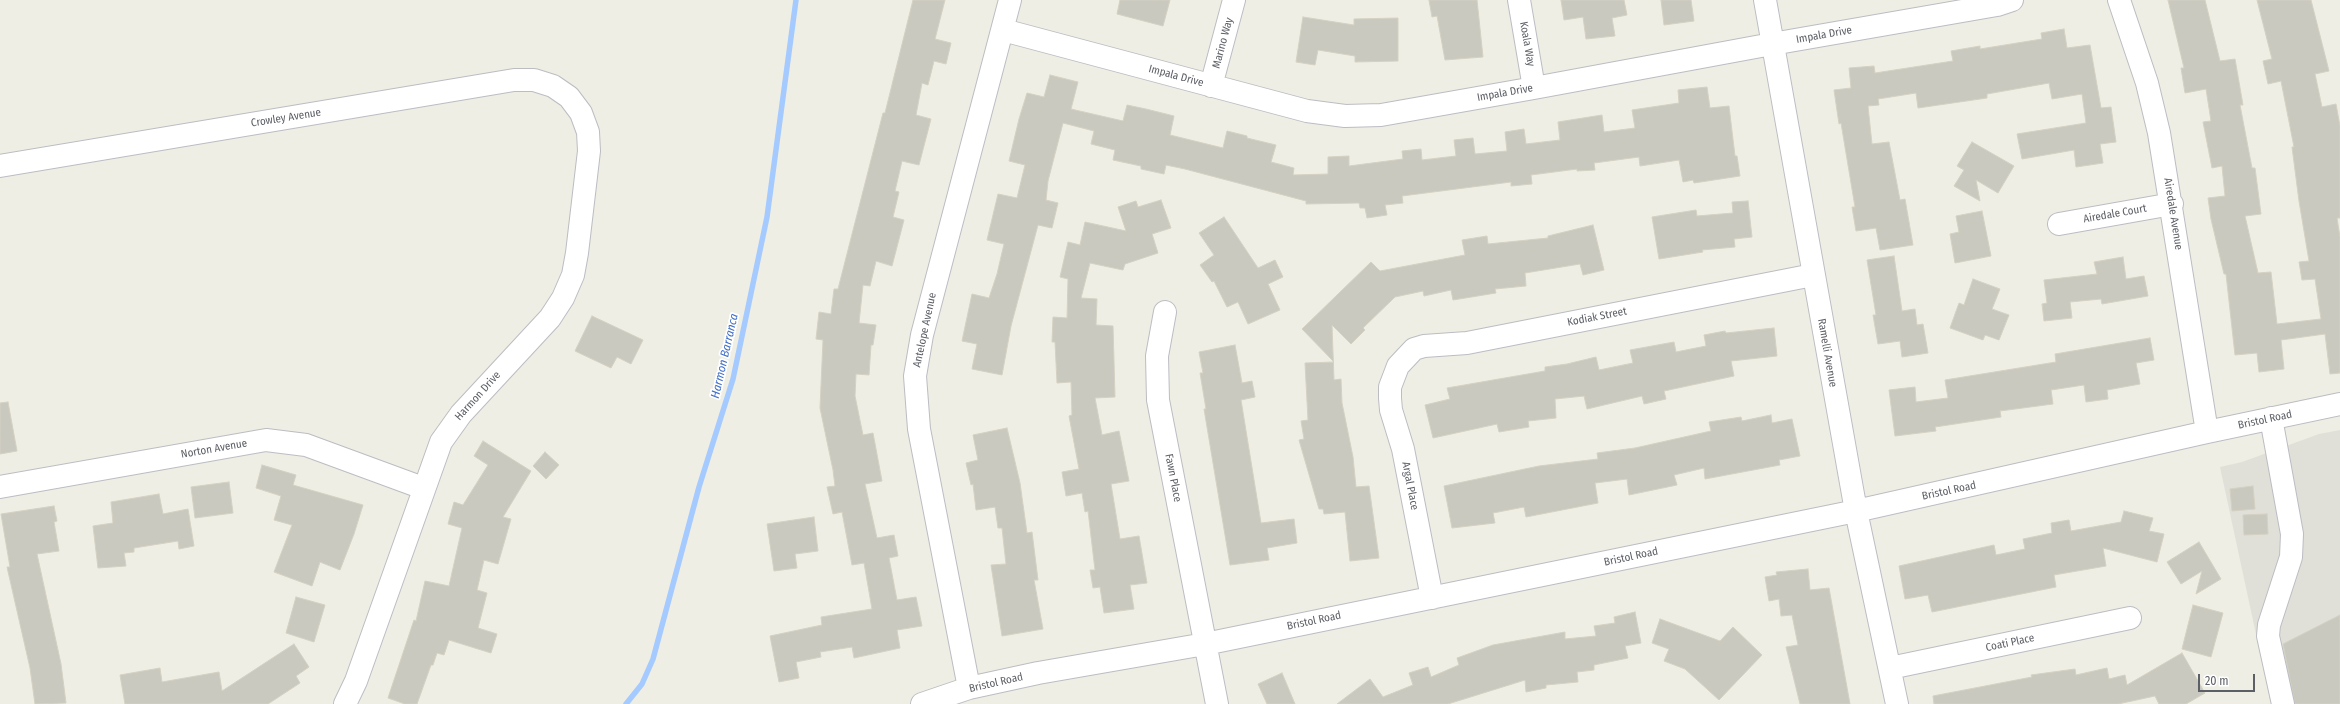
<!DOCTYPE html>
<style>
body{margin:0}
#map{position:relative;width:2340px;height:704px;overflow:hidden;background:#efeee4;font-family:"Fira Sans Condensed",sans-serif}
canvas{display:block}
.scale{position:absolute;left:2198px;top:674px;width:57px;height:18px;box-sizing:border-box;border:2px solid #5c5f65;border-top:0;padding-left:5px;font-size:12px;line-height:14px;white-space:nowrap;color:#5c5f65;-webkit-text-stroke:3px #fff;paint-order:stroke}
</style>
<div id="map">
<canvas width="2340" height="704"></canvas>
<div class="scale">20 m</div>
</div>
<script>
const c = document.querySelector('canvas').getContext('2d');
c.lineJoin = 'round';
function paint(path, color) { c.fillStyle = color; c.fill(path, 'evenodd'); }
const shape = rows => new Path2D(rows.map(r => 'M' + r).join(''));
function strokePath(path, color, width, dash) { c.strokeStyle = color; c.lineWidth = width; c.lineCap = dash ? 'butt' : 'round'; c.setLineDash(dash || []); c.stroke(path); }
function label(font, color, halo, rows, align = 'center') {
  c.font = font + ' "Fira Sans Condensed",sans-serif'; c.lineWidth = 3.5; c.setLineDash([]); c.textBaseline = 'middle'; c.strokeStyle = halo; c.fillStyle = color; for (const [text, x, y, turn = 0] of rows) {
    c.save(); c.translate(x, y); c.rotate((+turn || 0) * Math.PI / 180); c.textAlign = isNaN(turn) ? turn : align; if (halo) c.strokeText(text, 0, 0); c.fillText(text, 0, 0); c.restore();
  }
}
paint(shape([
 [2340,430,2340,704,2271,704,2220,467,2242,462,2319,434]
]), '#e0e0d9');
strokePath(shape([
 [626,704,642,684,653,659,699,487,733,379,767,217,796,0]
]), '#a4caff', 5.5);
const building = shape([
 [913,0,945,0,935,39,951,43,946,64,934,61,928,85,922,83,916,115,931,119,919,165,902,161,895,191,899,192,893,217,904,220,892,266,876,261,870,286,863,285,859,323,876,325,873,345,871,345,869,375,856,374,855,396,863,435,873,433,882,481,865,484,877,538,894,535,898,556,889,558,897,600,916,597,922,626,897,630,900,648,854,658,852,647,820,652,821,657,796,662,799,678,779,682,770,636,822,625,821,617,872,609,864,563,852,565,842,512,833,514,827,487,835,486,833,470,820,408,823,340,816,339,819,312,831,314,834,289,838,289,883,113,885,113,913,0],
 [1120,0,1170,0,1163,26,1117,14,1120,0],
 [1429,0,1477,0,1483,57,1445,60,1437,16,1432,17,1429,0],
 [1561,0,1624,0,1627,15,1612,18,1615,36,1586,39,1583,17,1564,20,1561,0],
 [1661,0,1691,0,1694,21,1664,25,1661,0],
 [2168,0,2205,0,2220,61,2235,59,2243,105,2240,105,2252,168,2255,168,2261,214,2245,216,2258,273,2271,272,2277,324,2321,319,2315,279,2302,280,2299,262,2309,261,2299,201,2292,147,2294,147,2281,81,2268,84,2263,61,2272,59,2257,0,2311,0,2329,71,2315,74,2322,107,2336,104,2340,126,2340,218,2337,218,2340,237,2340,373,2330,374,2325,334,2281,340,2284,369,2259,372,2257,353,2235,355,2226,274,2224,274,2211,219,2208,198,2225,196,2222,166,2212,168,2203,122,2211,121,2206,89,2185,93,2181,68,2184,68,2168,0],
 [1303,17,1354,25,1354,19,1398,18,1398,61,1355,62,1355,56,1318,50,1315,65,1296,62,1303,17],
 [2064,29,2067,48,2090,45,2101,108,2111,107,2116,142,2100,144,2103,163,2076,167,2074,150,2022,159,2017,134,2086,123,2082,94,2052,99,2049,83,1987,94,1987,98,1918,108,1916,93,1878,99,1879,105,1868,106,1872,144,1889,142,1900,200,1905,199,1913,245,1880,250,1876,228,1856,231,1852,207,1855,207,1841,123,1839,124,1834,90,1851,88,1849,68,1874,66,1875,73,1953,61,1951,51,1980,46,1980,49,2042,39,2041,33,2064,29],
 [1050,75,1078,82,1071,109,1123,121,1127,105,1146,109,1174,116,1170,135,1223,148,1227,131,1247,136,1247,138,1276,145,1271,162,1294,168,1293,175,1328,174,1328,157,1349,156,1349,166,1403,159,1402,151,1421,149,1422,160,1456,156,1454,140,1473,138,1475,154,1507,151,1505,132,1524,129,1526,144,1560,140,1558,122,1602,115,1604,132,1635,128,1632,110,1679,103,1678,90,1707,87,1710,108,1729,106,1735,156,1737,156,1740,176,1694,183,1693,180,1683,182,1679,160,1640,166,1639,157,1594,163,1595,170,1577,171,1577,169,1531,175,1532,184,1511,186,1511,182,1402,196,1403,203,1385,205,1387,215,1367,218,1365,208,1360,208,1359,203,1306,204,1306,201,1185,169,1166,165,1164,174,1141,169,1141,166,1113,160,1115,150,1091,144,1094,131,1063,123,1048,181,1046,200,1058,203,1052,228,1038,225,1011,326,1002,375,972,369,977,344,962,341,972,294,989,298,997,274,1004,244,987,240,998,194,1017,198,1025,165,1009,161,1019,119,1027,93,1044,97,1050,75],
 [1972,142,2014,166,1998,193,1976,180,1980,201,1954,186,1964,170,1957,166,1972,142],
 [1161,200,1171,228,1152,234,1158,253,1125,264,1123,270,1090,263,1081,298,1097,299,1096,325,1113,326,1115,397,1095,398,1102,435,1119,431,1129,481,1111,484,1120,539,1139,536,1147,583,1130,585,1134,609,1104,613,1100,587,1093,588,1090,570,1095,570,1088,511,1085,512,1082,493,1066,496,1062,472,1079,469,1069,416,1072,415,1071,382,1057,383,1055,342,1052,342,1053,317,1067,318,1068,279,1060,277,1068,242,1080,245,1085,222,1126,231,1118,207,1136,201,1138,207,1161,200],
 [1748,201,1752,237,1734,239,1735,247,1702,250,1703,252,1659,259,1652,217,1696,210,1697,216,1733,213,1732,202,1748,201],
 [1982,211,1991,256,1955,263,1950,234,1959,232,1956,216,1982,211],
 [1224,217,1258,268,1275,260,1283,277,1268,284,1280,310,1248,324,1238,302,1227,307,1214,281,1212,282,1200,265,1214,255,1199,233,1224,217],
 [1593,225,1604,270,1583,275,1580,264,1525,273,1526,286,1495,289,1496,293,1453,300,1451,290,1424,296,1423,291,1395,297,1363,328,1365,330,1351,344,1332,325,1334,380,1341,379,1342,403,1353,457,1356,487,1369,486,1379,558,1350,561,1345,512,1324,514,1323,509,1319,509,1299,440,1304,439,1301,421,1308,420,1305,363,1334,362,1302,329,1371,262,1380,271,1465,255,1462,240,1487,236,1488,244,1548,238,1548,236,1593,225],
 [1894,256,1902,311,1915,309,1917,325,1923,324,1928,353,1902,357,1900,341,1878,344,1873,315,1876,315,1867,260,1894,256],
 [2123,257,2126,279,2144,276,2148,296,2102,304,2101,299,2070,302,2072,318,2044,321,2042,304,2047,303,2044,280,2097,274,2094,262,2123,257],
 [1973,279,2000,289,1992,309,2009,315,1999,340,1985,335,1983,340,1950,328,1959,303,1964,305,1973,279],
 [592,316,643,340,631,364,617,357,611,368,575,351,592,316],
 [1774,328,1777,356,1731,361,1734,376,1664,391,1666,399,1644,404,1642,396,1587,409,1584,396,1555,399,1556,418,1528,421,1529,427,1499,432,1497,424,1433,438,1425,405,1450,399,1447,388,1545,371,1545,367,1567,364,1596,357,1599,370,1633,363,1630,350,1674,342,1676,352,1706,346,1704,335,1725,331,1726,333,1774,328],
 [2150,338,2154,360,2136,363,2140,384,2107,390,2108,399,2086,402,2084,385,2051,390,2053,404,2000,411,2001,417,1935,427,1936,431,1895,436,1889,390,1915,387,1916,402,1948,398,1945,380,2056,362,2055,354,2150,338],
 [1235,345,1242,383,1252,381,1255,397,1241,400,1261,523,1294,519,1297,543,1267,548,1269,560,1230,565,1204,409,1206,409,1200,373,1203,373,1199,352,1235,345],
 [8,402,17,451,0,454,0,403,8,402],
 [1771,415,1772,423,1792,419,1800,456,1779,460,1780,465,1705,479,1704,468,1674,475,1677,485,1629,495,1627,479,1595,483,1598,503,1526,517,1524,507,1493,513,1495,523,1452,528,1444,486,1539,466,1598,459,1597,453,1635,448,1711,431,1709,422,1741,417,1742,421,1771,415],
 [1007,428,1020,483,1027,533,1032,532,1038,580,1034,580,1043,629,1002,636,991,565,1006,564,1002,528,998,528,995,507,976,510,973,484,971,485,966,463,978,460,973,435,1007,428],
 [483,441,531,471,503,517,511,519,498,564,484,560,477,590,487,593,478,628,497,634,491,653,449,640,444,655,437,653,433,665,431,665,417,704,405,704,388,698,414,620,416,621,425,581,449,586,462,528,448,524,454,502,463,505,488,465,474,456,483,441],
 [545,452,559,465,546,479,533,466,545,452],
 [262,465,296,475,293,485,363,505,354,534,340,570,320,562,312,586,274,572,292,525,274,520,281,496,256,488,262,465],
 [229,482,233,513,195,518,191,487,229,482],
 [2253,486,2255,509,2232,511,2230,489,2253,486],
 [159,494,163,514,188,509,194,546,179,549,178,541,134,548,134,552,124,553,126,566,98,568,93,526,113,523,111,502,159,494],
 [54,506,57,521,54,522,59,551,37,554,61,664,66,703,35,704,30,668,7,567,10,567,1,514,54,506],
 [2124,511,2153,518,2149,531,2164,534,2157,562,2103,548,2106,566,2054,575,2056,587,1932,612,1928,595,1905,599,1899,566,1994,545,1996,555,2025,549,2023,539,2052,533,2051,523,2069,520,2071,531,2121,522,2124,511],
 [2267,514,2268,534,2244,535,2243,515,2267,514],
 [814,517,818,551,795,554,797,568,774,571,767,524,814,517],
 [2199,542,2221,579,2196,594,2202,571,2181,584,2167,562,2199,542],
 [1808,569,1810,590,1829,588,1850,704,1800,704,1786,647,1798,645,1792,615,1781,616,1779,599,1769,601,1765,577,1777,575,1776,572,1808,569],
 [296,597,325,605,314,642,286,633,296,597],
 [2193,605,2223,613,2211,657,2182,649,2193,605],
 [1635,612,1641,643,1625,646,1628,658,1594,665,1594,670,1577,672,1578,682,1546,685,1546,688,1526,692,1525,680,1448,704,1337,704,1370,679,1383,697,1413,685,1409,673,1428,667,1431,677,1459,665,1457,658,1493,645,1565,632,1565,639,1596,636,1594,626,1615,623,1614,617,1635,612],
 [2340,615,2340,704,2295,704,2283,644,2340,615],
 [1660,619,1720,641,1733,627,1762,655,1719,700,1685,669,1664,661,1669,649,1652,643,1660,619],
 [294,644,309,667,296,676,300,683,268,704,125,704,120,675,160,668,162,682,219,672,222,691,294,644],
 [2182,653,2205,693,2186,704,2159,704,2155,696,2118,704,1934,704,1933,696,2032,677,2031,675,2075,669,2076,675,2107,668,2109,679,2125,675,2127,685,2182,653],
 [1282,673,1295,704,1267,704,1258,684,1282,673]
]);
paint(building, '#cac9c0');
strokePath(building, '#d4d1c2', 1);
const minor = shape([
 [1519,0,1534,88],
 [1765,0,1856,511,1897,704],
 [2119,0,2147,83,2159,133,2207,432],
 [1003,30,1307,111,1345,116,1381,115,1534,88,1772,44,1997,5,2012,0],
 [1211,86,1234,0],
 [0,166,514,80,534,80,553,86,569,97,581,113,588,132,589,151,577,253,573,275,563,298,550,318,461,414,441,442,356,681,345,704],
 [2059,224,2172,204],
 [1165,312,1157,356,1158,400,1217,704],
 [2271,418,2292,534,2291,557,2269,625,2268,636,2283,704],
 [0,487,266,440,306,445,423,488],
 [1432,598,1403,449,1391,410,1390,398,1390,387,1398,366,1414,349,1424,346,1467,343,1813,275],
 [1890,668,2130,618],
 [969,688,919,429,915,376,922,335,1010,0],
 [922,704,969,688,1038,673,1205,644,1856,511,2207,432,2340,404]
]);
strokePath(minor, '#bcbdc3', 24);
strokePath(minor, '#fff', 22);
label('11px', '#5c5f65', '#fff', [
 ["Impala Drive",1824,35,-10],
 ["Marino Way",1223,43,-75],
 ["Koala Way",1527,44,80],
 ["Impala Drive",1176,76,15],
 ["Impala Drive",1505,93,-10],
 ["Crowley Avenue",286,118,-9],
 ["Airedale Court",2115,214,-10],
 ["Airedale Avenue",2173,214,81],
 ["Kodiak Street",1597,317,-11],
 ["Antelope Avenue",925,330,-78],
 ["Ramelli Avenue",1827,353,80],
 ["Harmon Drive",478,396,-48],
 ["Bristol Road",2265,420,-12],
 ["Norton Avenue",214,449,-10],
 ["Fawn Place",1173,478,79],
 ["Argal Place",1410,486,79],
 ["Bristol Road",1949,491,-12],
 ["Bristol Road",1631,557,-12],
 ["Bristol Road",1314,621,-12],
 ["Coati Place",2010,643,-12],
 ["Bristol Road",996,683,-13]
]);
label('italic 12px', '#416fc8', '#fff', [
 ["Harmon Barranca",725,356,-77]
]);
</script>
